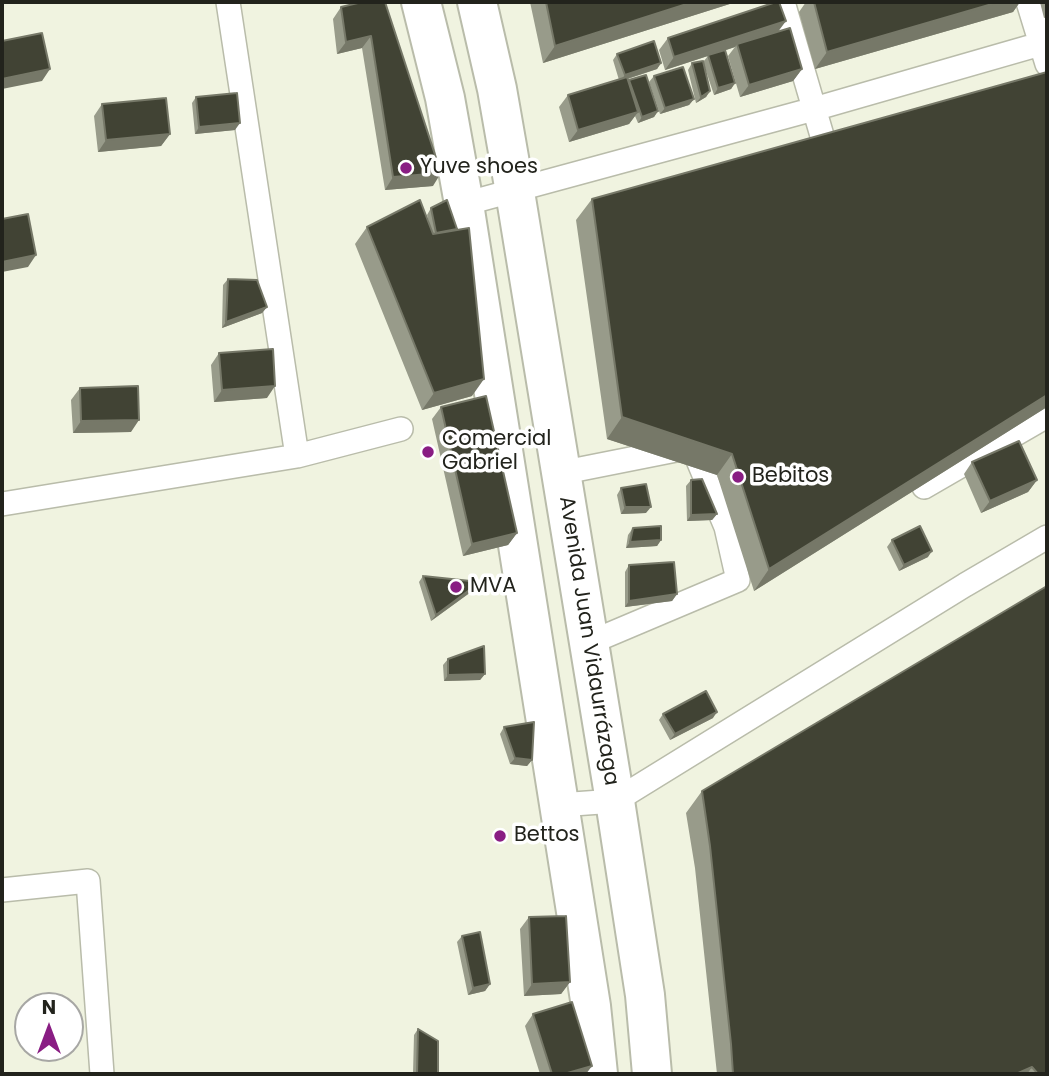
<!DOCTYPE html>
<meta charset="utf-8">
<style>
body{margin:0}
#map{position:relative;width:1049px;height:1076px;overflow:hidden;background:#f0f3e0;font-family:Poppins,sans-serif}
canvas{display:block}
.frame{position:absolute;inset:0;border:4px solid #22231c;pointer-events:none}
.north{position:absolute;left:14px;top:992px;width:70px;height:70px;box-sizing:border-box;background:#fff;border:2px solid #a7a7a4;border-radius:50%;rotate:0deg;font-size:19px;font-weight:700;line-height:28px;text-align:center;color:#22231c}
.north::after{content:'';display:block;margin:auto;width:24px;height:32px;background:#891d83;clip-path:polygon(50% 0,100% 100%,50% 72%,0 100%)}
</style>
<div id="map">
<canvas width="1049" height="1076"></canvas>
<div class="frame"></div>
<div class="north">N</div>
</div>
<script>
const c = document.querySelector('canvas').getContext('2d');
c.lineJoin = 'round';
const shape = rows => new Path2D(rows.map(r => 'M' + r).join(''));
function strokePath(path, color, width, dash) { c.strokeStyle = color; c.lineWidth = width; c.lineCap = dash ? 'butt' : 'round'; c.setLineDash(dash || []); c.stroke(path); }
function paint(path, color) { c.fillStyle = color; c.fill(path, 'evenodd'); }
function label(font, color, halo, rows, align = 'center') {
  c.font = font + ' Poppins,sans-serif'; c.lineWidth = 7; c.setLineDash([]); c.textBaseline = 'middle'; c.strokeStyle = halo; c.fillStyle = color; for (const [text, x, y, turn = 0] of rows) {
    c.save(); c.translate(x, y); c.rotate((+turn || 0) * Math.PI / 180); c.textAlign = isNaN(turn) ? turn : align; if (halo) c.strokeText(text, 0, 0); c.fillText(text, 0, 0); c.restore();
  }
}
const lane = shape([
 [228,2,297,456],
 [783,2,830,163],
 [1028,2,1047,64],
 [464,204,814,109,1047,42],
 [915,455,924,487,1047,416],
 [560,473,681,449],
 [2,504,297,456,401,429],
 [589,643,738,580,726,527,692,446],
 [559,805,615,801,965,585,1047,537],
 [2,890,88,881,102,1074]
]);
const secondary = shape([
 [421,2,445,98,464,204,591,1006,598,1074],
 [477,2,497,89,515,192,615,801,645,995,652,1074]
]);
strokePath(lane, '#b9bcaa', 26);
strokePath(secondary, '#b9bcaa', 42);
strokePath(lane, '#fff', 23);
strokePath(secondary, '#fff', 38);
paint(shape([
 [362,2,433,186,385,190,362,48,337,54,333,19,341,7],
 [530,2,736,2,543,63],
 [806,2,1020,2,1013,12,815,69,799,12],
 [1040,2,1047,2,1047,17,1044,18],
 [778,31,802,69,793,81,740,97,728,56,735,47,717,53,735,83,731,89,714,95,703,62,708,56,665,70,659,50,668,38],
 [617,54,661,63,657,69,628,79,629,81,658,111,654,117,638,123,635,116,629,124,569,142,559,107,568,95,619,80,613,60],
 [692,63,710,91,706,97,696,103,688,70],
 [1047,72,1047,407,754,591,717,475,607,439,576,220,592,199],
 [654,76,694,99,689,105,660,114,649,82],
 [196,97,235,130,195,134,192,103],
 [102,104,170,134,161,146,98,152,94,116],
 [431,208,457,229,456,230,472,396,422,410,355,244,367,227,429,223,427,215],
 [228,279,267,307,262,313,222,328,223,285],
 [219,353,267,398,214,402,211,365],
 [80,388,131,432,73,433,71,400],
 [441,407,517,533,508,545,463,556,432,419],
 [972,462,1037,480,1028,492,981,513,964,474],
 [691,480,717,514,712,520,687,521,686,486],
 [621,488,646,513,621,514,617,495],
 [633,528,661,540,657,546,626,548,628,535],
 [892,540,928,557,899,571,887,547],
 [629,565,677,594,672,601,625,607,625,572],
 [423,576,480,582,475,589,431,621,419,582],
 [448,659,485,674,480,680,444,681,443,665],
 [663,714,713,718,670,740,659,720],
 [504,727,532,760,527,766,510,764,500,734],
 [702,791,1047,1074,717,1074,695,868,686,813],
 [529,917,570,982,561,994,524,996,520,929],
 [462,936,490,984,485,991,468,995,457,942],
 [533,1014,586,1074,540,1074,525,1026],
 [418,1029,438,1074,413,1074,414,1035]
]), '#989b8a');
paint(shape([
 [693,2,736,2,543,63,555,46],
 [999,2,1020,2,1013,12,815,69,827,52],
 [786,21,777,33,737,44,735,47,665,70,674,57],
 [371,36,362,48,337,54,346,42],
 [661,63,657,69,620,81,625,75],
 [50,69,42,81,2,89,2,79],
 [802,69,793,81,740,97,749,85],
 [735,83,731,89,714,95,718,88],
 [710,91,706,97,696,103,701,97],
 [694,99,689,105,660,114,665,108],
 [658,111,654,117,638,123,642,117],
 [638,112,629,124,569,142,578,130],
 [240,123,235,130,195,134,199,127],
 [170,134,161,146,98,152,106,140],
 [441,173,433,186,385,190,393,177],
 [36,255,28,267,2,272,2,262],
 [267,307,262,313,222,328,226,322],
 [484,379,472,396,422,410,434,393],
 [275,386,267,398,214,402,222,390],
 [1047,395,1047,407,754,591,769,569],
 [622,417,732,454,717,475,607,439],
 [139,420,131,432,73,433,81,421],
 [1037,480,1028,492,981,513,990,501],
 [625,507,651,507,646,513,621,514],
 [717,514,712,520,687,521,691,515],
 [517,533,508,545,463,556,472,544],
 [661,540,657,546,626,548,630,542],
 [932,551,928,557,899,571,904,565],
 [480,582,475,589,431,621,436,615],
 [677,594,672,601,625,607,629,601],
 [485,674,480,680,444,681,448,675],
 [717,712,713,718,670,740,675,734],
 [515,758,532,760,527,766,510,764],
 [570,982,561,994,524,996,532,984],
 [490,984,485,991,468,995,473,988],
 [592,1066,586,1074,564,1074],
 [1032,1067,1027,1074,1016,1074]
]), '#767868');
const building = shape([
 [362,2,385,2,441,173,393,177,371,36,346,42,341,7,362,2],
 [546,2,693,2,555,46,546,2],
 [776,2,779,2,786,21,674,57,668,38,776,2],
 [814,2,999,2,827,52,814,2],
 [790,28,802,69,749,85,737,44,790,28],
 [42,33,50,69,2,79,2,41,42,33],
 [654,41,661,63,625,75,617,54,654,41],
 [725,50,735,83,718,88,708,55,725,50],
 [703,61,710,91,701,97,692,63,703,61],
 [683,67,694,99,665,108,654,76,683,67],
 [1047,72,1047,395,769,569,732,454,622,417,592,199,1047,72],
 [646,75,658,111,642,117,629,80,646,75],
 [627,77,638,112,578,130,568,95,627,77],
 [237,93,240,123,199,127,196,97,237,93],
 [166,98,170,134,106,140,102,104,166,98],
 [420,200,433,234,469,228,484,379,434,393,367,227,420,200],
 [447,200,457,229,436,233,431,208,447,200],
 [28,214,36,255,2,262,2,219,28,214],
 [228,279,257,280,267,307,226,322,228,279],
 [273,349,275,386,222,390,219,353,273,349],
 [138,386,139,420,81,421,80,388,138,386],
 [486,396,517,533,472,544,441,407,486,396],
 [1019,441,1037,480,990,501,972,462,1019,441],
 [702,479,717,514,691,515,691,480,702,479],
 [646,484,651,507,625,507,621,488,646,484],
 [661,526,661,540,630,542,633,528,661,526],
 [920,526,932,551,904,565,892,540,920,526],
 [674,562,677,594,629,601,629,565,674,562],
 [423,576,480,582,436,615,423,576],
 [1047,586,1047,1074,1038,1074,1032,1067,1016,1074,733,1074,731,1044,710,846,702,791,1047,586],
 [484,646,485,674,448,675,448,659,484,646],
 [706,691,717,712,675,734,663,714,706,691],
 [534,722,532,760,515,758,504,727,534,722],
 [566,916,570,982,532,984,529,917,566,916],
 [480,932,490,984,473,988,462,936,480,932],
 [572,1002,592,1066,564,1074,552,1074,533,1014,572,1002],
 [418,1029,438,1041,438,1074,417,1074,418,1029]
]);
paint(building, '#414334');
strokePath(building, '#767868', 2);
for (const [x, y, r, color] of [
 [406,168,7,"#891d83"],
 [428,452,7,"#891d83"],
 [738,477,7,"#891d83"],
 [456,587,7,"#891d83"],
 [500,836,7,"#891d83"]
]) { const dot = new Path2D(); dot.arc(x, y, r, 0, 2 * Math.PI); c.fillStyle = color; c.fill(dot); strokePath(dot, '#fff', 2.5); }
label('21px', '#22231c', '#fff', [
 ["Yuve shoes",420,168],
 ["Comercial",442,440],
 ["Gabriel",442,464],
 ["Bebitos",752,477],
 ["MVA",470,587],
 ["Bettos",514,836]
], 'left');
label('21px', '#22231c', '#fff', [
 ["Avenida Juan Vidaurrázaga",588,641,81]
]);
</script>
